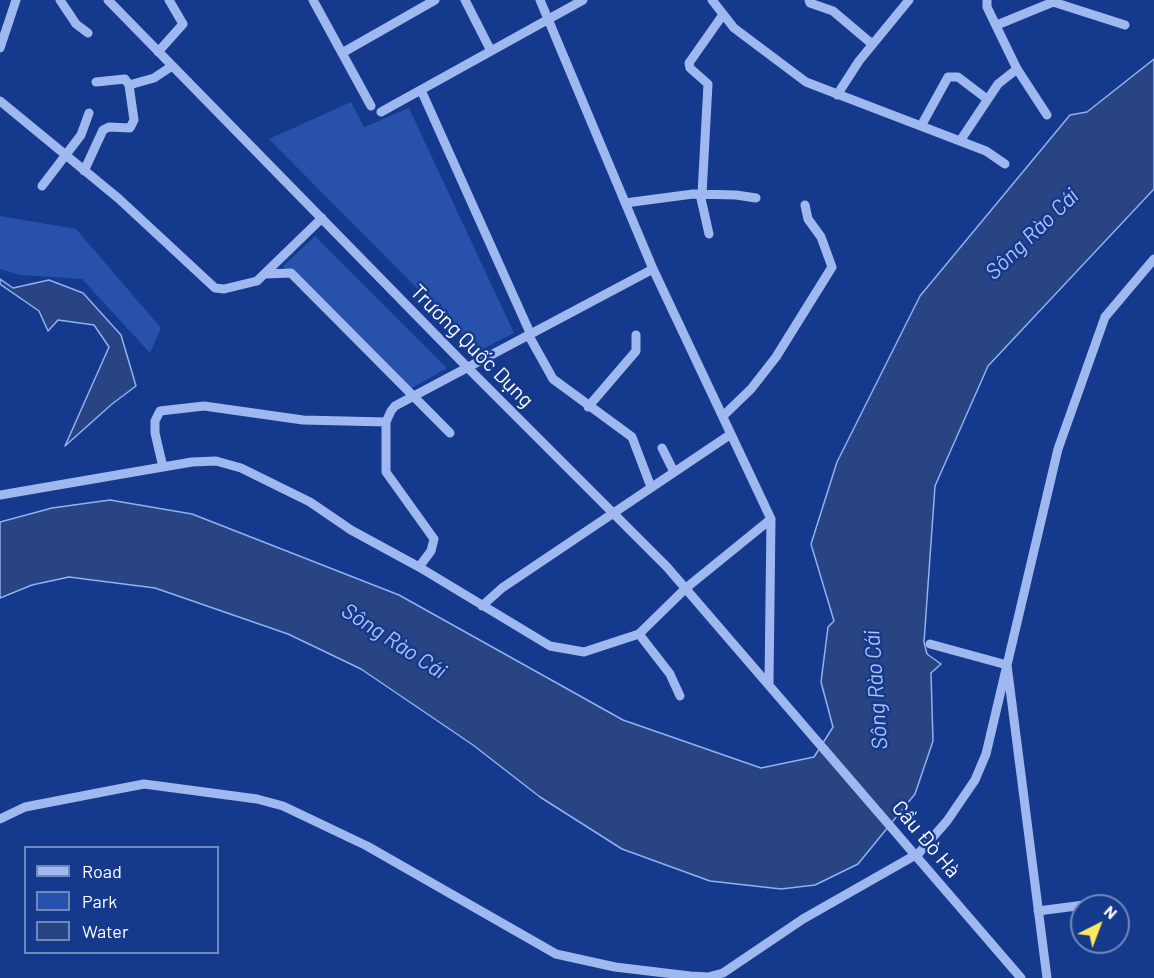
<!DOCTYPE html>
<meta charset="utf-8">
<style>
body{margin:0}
#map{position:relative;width:1154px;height:978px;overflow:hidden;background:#15398c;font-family:Barlow,sans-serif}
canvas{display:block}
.legend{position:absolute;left:24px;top:846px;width:195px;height:108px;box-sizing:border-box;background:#15398c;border:2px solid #7388ba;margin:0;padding:8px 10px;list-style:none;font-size:18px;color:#fff}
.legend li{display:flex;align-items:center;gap:12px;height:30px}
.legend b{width:30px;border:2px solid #7388ba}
.north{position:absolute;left:1070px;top:894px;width:60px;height:60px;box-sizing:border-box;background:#15398c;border:2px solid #7388ba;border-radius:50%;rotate:42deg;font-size:16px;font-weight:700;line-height:24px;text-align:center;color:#fff}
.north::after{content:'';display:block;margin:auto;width:21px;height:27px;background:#ffe75e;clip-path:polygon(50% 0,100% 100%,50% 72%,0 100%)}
</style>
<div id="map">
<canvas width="1154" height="978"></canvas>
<ul class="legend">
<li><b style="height:8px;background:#9fb8f0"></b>Road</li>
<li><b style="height:16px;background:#2751ab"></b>Park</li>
<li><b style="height:16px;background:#294483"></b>Water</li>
</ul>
<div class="north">N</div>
</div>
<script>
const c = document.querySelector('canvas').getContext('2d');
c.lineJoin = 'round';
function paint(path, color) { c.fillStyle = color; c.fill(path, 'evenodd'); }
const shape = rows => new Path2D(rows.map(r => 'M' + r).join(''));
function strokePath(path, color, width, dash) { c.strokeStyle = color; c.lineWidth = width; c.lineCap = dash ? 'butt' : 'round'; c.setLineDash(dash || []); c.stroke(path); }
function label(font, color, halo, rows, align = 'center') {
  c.font = font + ' Barlow,sans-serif'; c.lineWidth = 5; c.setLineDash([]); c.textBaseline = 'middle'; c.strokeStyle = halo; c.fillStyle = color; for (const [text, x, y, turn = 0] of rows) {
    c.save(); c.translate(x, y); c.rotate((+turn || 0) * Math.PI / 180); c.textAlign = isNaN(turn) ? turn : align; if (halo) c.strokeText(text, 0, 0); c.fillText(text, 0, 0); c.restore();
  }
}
paint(shape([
 [351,102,364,127,409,108,514,333,479,351,269,139],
 [0,216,76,229,161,328,150,353,82,279,20,275,0,269],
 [315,236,447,368,405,392,283,266]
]), '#2751ab');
const water = shape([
 [1154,59,1154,189,988,366,935,486,924,642,927,654,941,664,931,673,933,741,915,794,858,864,815,885,781,889,710,881,622,849,540,797,473,745,361,669,288,634,155,588,69,577,32,585,0,598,0,522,52,508,110,500,192,514,399,595,623,720,761,768,814,757,833,727,821,682,828,627,834,621,811,544,837,462,920,296,1070,115,1087,112,1154,59],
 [0,279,13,288,49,280,83,293,121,335,136,386,112,404,65,446,109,347,94,325,58,320,48,331,39,311,0,284,0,279]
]);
paint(water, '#294483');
strokePath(water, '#91b1f3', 1.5);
strokePath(shape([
 [60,0,76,24,88,33],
 [108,0,467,367,667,567,1021,978],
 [313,0,371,106],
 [465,0,491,51],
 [712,0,734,28,806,82,986,151,1005,164],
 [809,0,810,3,833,11,872,44],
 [987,0,987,7,1017,69,1047,115],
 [997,25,1053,2,1125,25],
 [0,48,16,0],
 [158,52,183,24,169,0],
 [342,53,435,0],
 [129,85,154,78,172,66],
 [421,90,531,335],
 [837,95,859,61,909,0],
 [0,101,118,198,215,288,224,289,257,281,322,218],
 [381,112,583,0],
 [921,126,948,77,958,77,987,99],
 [960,141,998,84,1017,69],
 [84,171,103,130,109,127,130,128,134,120,129,85,125,79,96,82],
 [42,186,81,135,89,113],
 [700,194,709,234],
 [702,194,708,84,690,68,689,63,722,16],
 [625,203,693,194,736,195,756,198],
 [265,274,291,273,450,433],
 [529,336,553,379,632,437,651,487],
 [588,407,636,351,636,335],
 [723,416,751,389,776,357,832,267,821,237,808,219,805,205],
 [662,448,674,472],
 [163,467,155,433,155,421,160,411,204,406,303,420,386,422],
 [0,495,192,462,216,461,241,468,310,502,351,530,419,567,550,646,584,652,639,634,686,588,771,519,653,269,540,0],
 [419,567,431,551,434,539,386,472,386,422,391,411,395,406,653,269],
 [482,606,502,588,731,434],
 [639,634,670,674,680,696],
 [930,644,1007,665,1047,978],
 [769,683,771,519],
 [0,819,25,807,144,784,257,799,283,806,367,846,556,954,615,967,690,976,708,977,723,973,803,919,919,853,947,821,975,780,986,754,1058,449,1105,317,1154,259],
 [1038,911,1107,902]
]), '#9fb8f0', 9);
label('21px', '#fff', '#15398c', [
 ["Trương Quốc Dụng",472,346,45],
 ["Cầu Đò Hà",926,839,50]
]);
label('italic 22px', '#abc3f7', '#15398c', [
 ["Sông Rào Cái",1032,234,-44],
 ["Sông Rào Cái",394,641,33],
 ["Sông Rào Cái",876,690,-94]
]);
</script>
